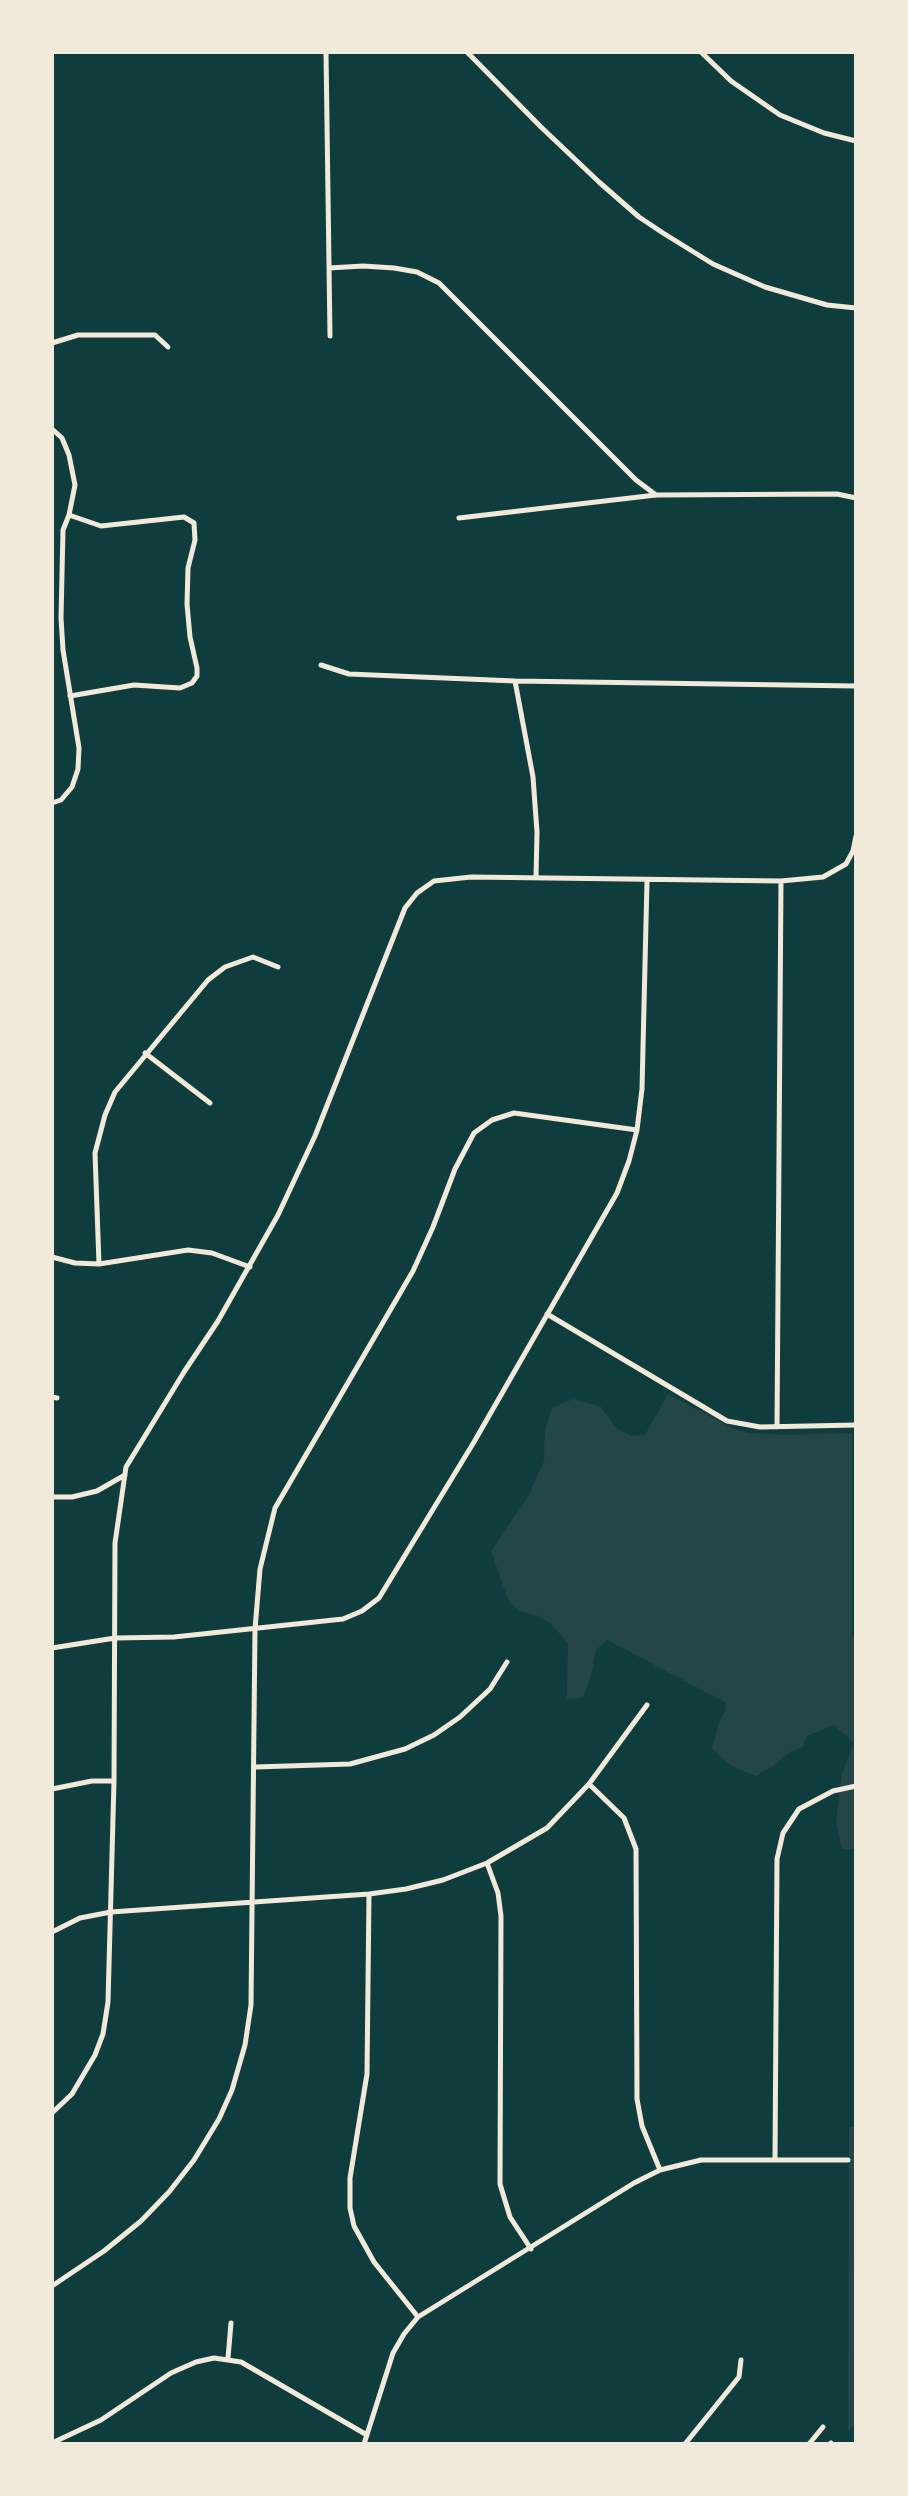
<!DOCTYPE html>
<style>
body{margin:0}
#map{position:relative;width:908px;height:2496px;overflow:hidden;background:#0f3d3e;font-family:"Archivo Narrow",sans-serif}
canvas{display:block}
.frame{position:absolute;inset:0;border:54px solid #f1e9da;pointer-events:none}
</style>
<div id="map">
<canvas width="908" height="2496"></canvas>
<div class="frame"></div>
</div>
<script>
const c = document.querySelector('canvas').getContext('2d');
c.lineJoin = 'round';
function paint(path, color) { c.fillStyle = color; c.fill(path, 'evenodd'); }
const shape = rows => new Path2D(rows.map(r => 'M' + r).join(''));
function strokePath(path, color, width, dash) { c.strokeStyle = color; c.lineWidth = width; c.lineCap = dash ? 'butt' : 'round'; c.setLineDash(dash || []); c.stroke(path); }
paint(shape([
 [668,1394,734,1429,750,1433,784,1435,852,1433,852,1637,855,1636,855,1849,842,1849,836,1822,842,1773,854,1743,834,1725,807,1736,803,1747,790,1752,772,1767,756,1776,732,1766,712,1749,720,1719,726,1710,725,1702,607,1640,596,1650,591,1675,583,1698,567,1699,568,1644,552,1624,538,1616,519,1611,509,1602,491,1551,528,1497,544,1461,545,1430,552,1408,573,1399,601,1407,616,1428,631,1436,645,1435],
 [849,2127,855,2127,856,2423,848,2432]
]), '#244646');
strokePath(shape([
 [326,52,330,336],
 [467,52,541,127,599,182,639,217,663,233,713,264,765,287,827,305,856,308],
 [701,52,731,81,780,115,824,133,856,141],
 [329,268,363,266,394,268,417,272,439,283,636,480,656,495],
 [52,343,78,335,155,335,168,347],
 [52,429,62,438,69,455,75,485,69,515,63,530,61,618,63,650,79,748,78,769,72,787,61,800,52,803],
 [69,515,101,526,184,517,194,523,195,540,188,568,187,604,190,637,197,668,197,676,192,683,180,688,134,685,70,696],
 [459,518,656,495,837,494,856,498],
 [321,665,349,674,515,681,856,686],
 [515,681,533,777,537,832,536,878],
 [145,1053,210,1103],
 [52,1257,75,1263,99,1264,188,1250,212,1253,250,1267],
 [99,1264,95,1153,105,1115,115,1092,208,980,225,967,253,957,278,967],
 [547,1314,727,1421,760,1427,856,1425],
 [52,1397,57,1398],
 [777,1427,781,881],
 [52,1497,72,1497,97,1491,125,1475],
 [52,1648,115,1638,174,1637,343,1619,362,1611,379,1598,474,1442,617,1193,629,1161,637,1130,642,1089,647,881],
 [255,1767,350,1764,405,1749,434,1735,460,1717,490,1689,507,1662],
 [589,1784,624,1818,636,1849,637,2099,642,2126,660,2170],
 [52,1789,92,1781,114,1781],
 [487,1863,498,1893,501,1916,500,2184,510,2217,531,2249],
 [369,1894,367,2074,350,2178,350,2208,354,2226,374,2262,418,2317],
 [52,1932,80,1918,111,1912,369,1894,406,1889,443,1880,487,1863,547,1828,589,1784,647,1705],
 [52,2113,72,2094,95,2055,103,2034,108,2002,114,1781,115,1543,126,1467,184,1372,218,1321,278,1215,315,1136,405,908,417,893,434,881,471,877,781,881,823,877,846,864,853,851,856,836],
 [775,2160,777,1859,783,1833,799,1809,833,1791,856,1786],
 [52,2286,104,2251,141,2221,169,2192,194,2160,219,2119,232,2090,245,2045,251,2005,255,1629,260,1569,275,1508,413,1271,433,1227,455,1169,474,1133,492,1120,514,1113,637,1130],
 [228,2358,231,2323],
 [52,2443,101,2420,171,2373,196,2362,214,2358,241,2362,367,2435],
 [364,2444,393,2353,404,2334,418,2317,634,2183,660,2170,701,2160,848,2160],
 [685,2444,739,2377,741,2360],
 [809,2444,823,2427],
 [830,2444,831,2443]
]), '#f1e9da', 5);
</script>
